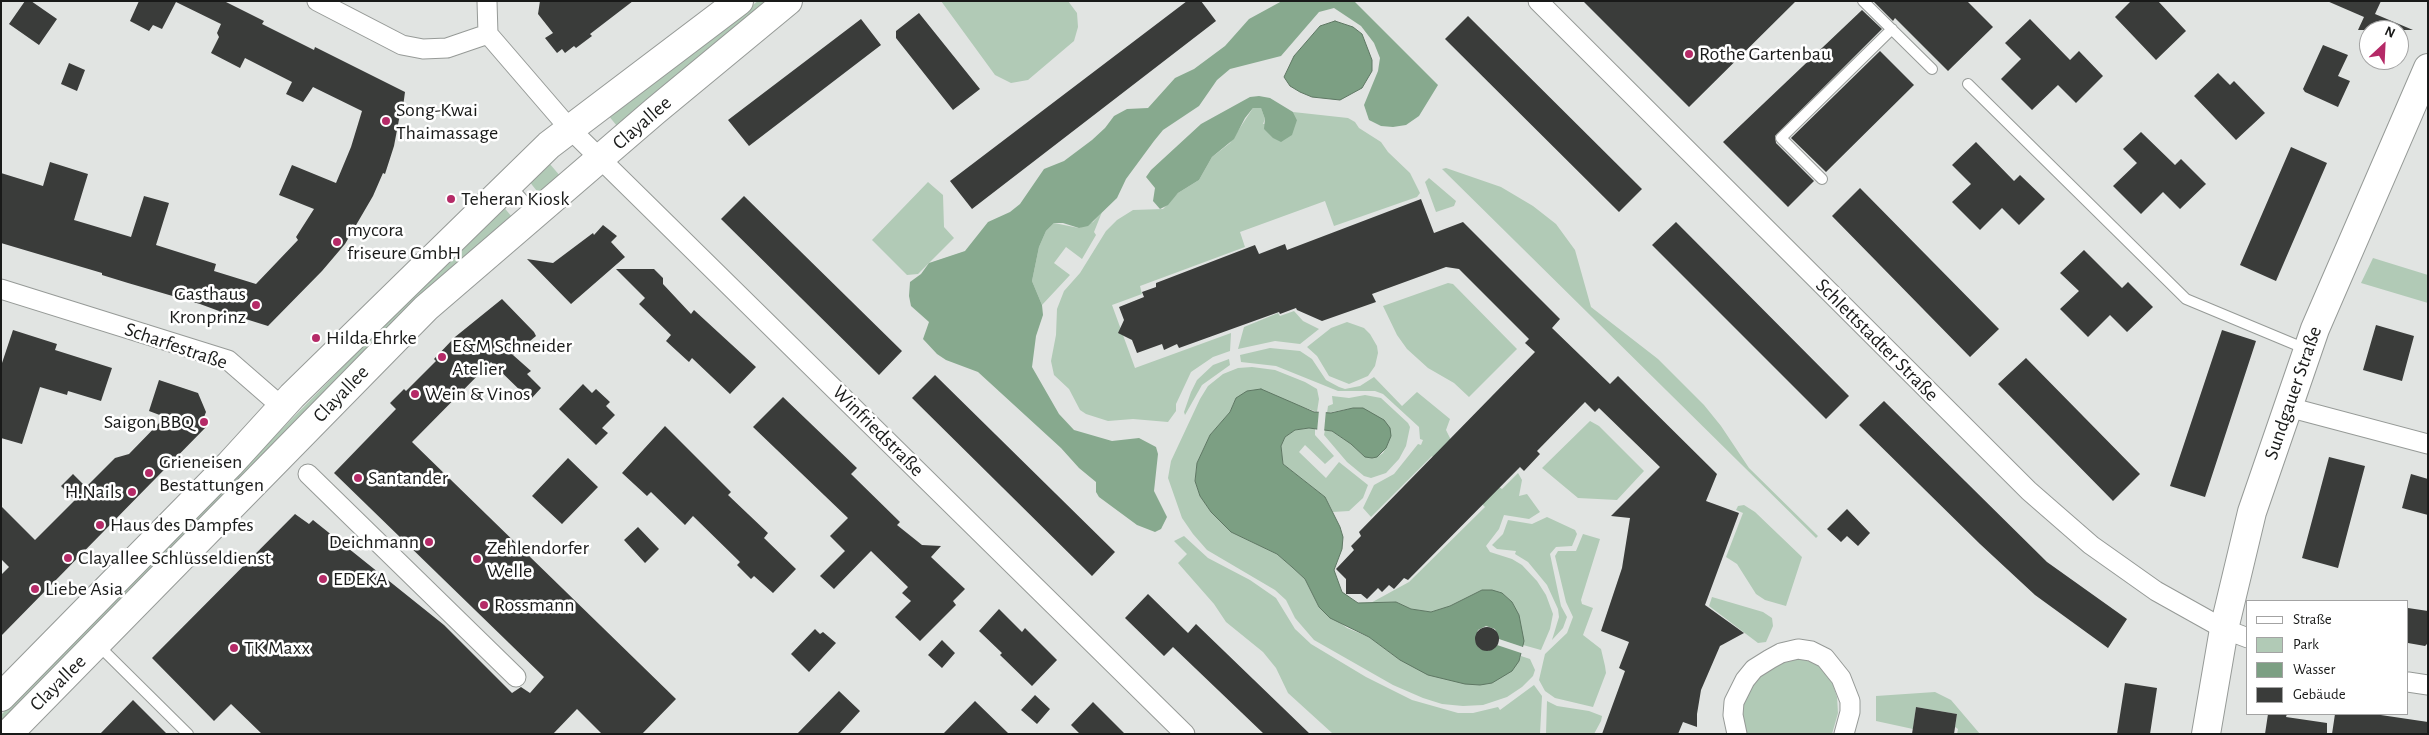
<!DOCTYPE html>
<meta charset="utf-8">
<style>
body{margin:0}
#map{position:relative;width:2429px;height:735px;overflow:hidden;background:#e1e4e2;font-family:"Alegreya Sans",sans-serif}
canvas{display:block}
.frame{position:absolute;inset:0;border:2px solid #191a19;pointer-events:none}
.legend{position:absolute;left:2246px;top:600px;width:162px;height:115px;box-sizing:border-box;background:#fff;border:1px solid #a3a3a3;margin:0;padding:6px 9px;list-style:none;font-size:15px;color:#191a19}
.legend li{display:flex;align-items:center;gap:10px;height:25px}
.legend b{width:25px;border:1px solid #a3a3a3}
.north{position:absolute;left:2359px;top:20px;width:50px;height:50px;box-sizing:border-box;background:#fff;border:1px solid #a3a3a3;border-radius:50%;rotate:25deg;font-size:14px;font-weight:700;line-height:20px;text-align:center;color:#191a19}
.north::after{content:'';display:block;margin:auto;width:18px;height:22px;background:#b52a67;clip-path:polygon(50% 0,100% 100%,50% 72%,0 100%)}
</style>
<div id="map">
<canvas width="2429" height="735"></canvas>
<div class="frame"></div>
<ul class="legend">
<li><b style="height:6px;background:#fff"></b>Straße</li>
<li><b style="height:14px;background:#b1cab6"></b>Park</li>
<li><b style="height:14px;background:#7c9f83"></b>Wasser</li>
<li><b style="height:14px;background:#3a3c3a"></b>Gebäude</li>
</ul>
<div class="north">N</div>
</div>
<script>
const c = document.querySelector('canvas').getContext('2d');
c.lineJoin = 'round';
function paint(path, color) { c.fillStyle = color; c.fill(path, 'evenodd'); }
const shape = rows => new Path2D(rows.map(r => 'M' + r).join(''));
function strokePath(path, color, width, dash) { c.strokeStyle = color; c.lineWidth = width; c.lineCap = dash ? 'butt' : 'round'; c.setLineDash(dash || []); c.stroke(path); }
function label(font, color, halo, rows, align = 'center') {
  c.font = font + ' "Alegreya Sans",sans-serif'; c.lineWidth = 5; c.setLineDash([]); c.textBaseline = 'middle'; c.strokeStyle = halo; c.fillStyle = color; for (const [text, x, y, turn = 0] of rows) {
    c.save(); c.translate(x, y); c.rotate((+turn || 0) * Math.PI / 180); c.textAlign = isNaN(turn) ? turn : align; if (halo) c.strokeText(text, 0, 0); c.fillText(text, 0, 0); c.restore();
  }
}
paint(shape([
 [758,1,768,1,617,126,608,115],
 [941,1,1068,1,1077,13,1078,27,1074,41,1028,80,1011,83,995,75],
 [1253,108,1261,108,1265,119,1263,124,1297,120,1293,112,1348,118,1355,122,1359,128,1381,142,1388,152,1410,173,1420,193,1417,197,1334,226,1325,201,1240,232,1245,247,1140,286,1142,294,1112,305,1135,368,1231,333,1230,351,1213,357,1191,372,1176,404,1176,411,1168,422,1133,419,1108,421,1086,414,1080,410,1069,389,1054,375,1051,361,1056,335,1057,309,1064,291,1080,273,1106,231,1117,220,1133,210,1163,209,1178,193,1199,180,1212,157,1230,143],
 [549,163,561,177,540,195,529,181],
 [1446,168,1501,187,1533,206,1556,224,1575,250,1591,307,1658,359,1704,405,1721,426,1749,468,1818,536,1816,538,1442,169],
 [1429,178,1456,201,1454,206,1436,212,1425,182],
 [928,182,943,195,944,227,954,238,918,274,907,275,872,240],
 [502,205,512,217,1,725,1,715],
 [1102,212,1094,232,1096,235,1082,259,1066,247,1054,263,1070,275,1042,305,1032,281,1039,247,1046,231,1054,223,1079,228,1093,222],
 [2373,258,2428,275,2428,303,2361,283],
 [1448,283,1453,284,1517,349,1469,397,1454,383,1428,368,1407,349,1397,335,1383,306],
 [1294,311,1303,321,1319,329,1300,344,1275,341,1238,349,1244,327,1278,313,1280,316],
 [1347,322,1364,328,1370,334,1377,346,1378,353,1375,366,1368,376,1349,384,1329,376,1317,356,1307,347,1331,328],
 [1270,348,1300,351,1312,359,1326,380,1339,387,1345,389,1360,386,1374,377,1402,406,1417,392,1450,419,1446,430,1451,440,1434,458,1432,456,1371,517,1363,508,1374,485,1394,474,1418,444,1421,445,1423,440,1420,439,1419,427,1383,394,1375,391,1338,391,1276,366,1241,362,1240,355],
 [1229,359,1230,365,1202,385,1185,415,1184,412,1191,392,1197,380,1213,365],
 [1252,367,1275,370,1305,382,1317,389,1319,399,1317,412,1286,401,1236,398,1230,412,1210,435,1197,463,1195,481,1200,496,1211,512,1231,532,1277,554,1292,567,1305,579,1319,607,1347,628,1369,637,1400,660,1519,661,1521,656,1530,659,1535,670,1533,676,1522,687,1507,697,1483,705,1463,706,1442,704,1423,698,1393,685,1314,640,1295,618,1286,600,1275,590,1207,550,1193,534,1182,518,1168,478,1171,461,1200,399,1208,386,1223,374,1238,368],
 [1365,395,1381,398,1408,423,1410,427,1406,446,1399,459,1386,473,1371,478,1364,476,1347,462,1324,435,1325,430,1332,431,1351,444,1365,457,1377,457,1383,453,1391,436,1353,408,1327,413,1328,406,1333,404,1332,396,1349,398],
 [1590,421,1599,426,1644,471,1617,500,1578,498,1542,468],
 [1309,428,1315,429,1315,435,1334,456,1325,464,1305,445,1299,452,1326,478,1339,462,1368,485,1363,498,1349,511,1333,512,1325,497,1283,464,1281,446,1285,437,1295,430],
 [1518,473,1522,480,1519,496,1527,494,1540,512,1529,519,1504,515,1499,529,1486,546,1490,552,1512,559,1522,565,1537,581,1546,595,1553,614,1550,629,1541,650,1523,645,1519,615,1512,602,1502,593,1482,590,1450,606,1431,612,1411,609,1396,602,1367,605,1409,582,1485,507,1482,504,1499,487,1502,489],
 [1744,505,1755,512,1802,557,1786,606,1765,600,1756,594,1737,564,1726,557,1743,513,1736,510,1738,506],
 [1547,517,1575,530,1577,534,1572,546,1556,547,1550,554,1561,606,1567,617,1563,628,1552,640,1559,617,1558,609,1547,585,1528,562,1515,554,1516,551,1497,549,1492,545,1503,534,1508,520,1532,524],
 [1583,534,1600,539,1581,600,1582,604,1593,608,1583,635,1601,649,1605,666,1606,673,1593,707,1555,698,1545,691,1539,680,1545,654,1567,633,1573,617,1566,602,1555,556,1558,551,1576,551],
 [1184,536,1208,558,1250,580,1276,598,1295,629,1311,644,1366,677,1412,700,1458,713,1473,713,1498,707,1500,710,1534,685,1542,696,1540,734,1332,733,1288,693,1276,668,1263,652,1226,622,1214,604,1178,563,1187,554,1174,541],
 [1712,597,1763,612,1772,618,1773,626,1766,642,1758,643,1709,606],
 [1788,658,1814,659,1830,676,1837,697,1838,713,1832,734,1747,734,1741,714,1746,689,1755,678],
 [1935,692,1951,700,1980,734,1957,734,1958,729,1955,727,1957,714,1916,707,1913,729,1876,721,1876,696],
 [1547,701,1557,706,1589,711,1602,716,1601,721,1594,734,1546,734]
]), '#b1cab6');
paint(shape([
 [1282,1,1354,1,1438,85,1419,116,1406,125,1393,127,1381,126,1369,120,1364,105,1378,71,1380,58,1374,43,1361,26,1334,8,1319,12,1281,56,1230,69,1217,80,1199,106,1163,130,1154,141,1126,179,1117,198,1088,226,1079,228,1063,223,1054,223,1046,231,1039,247,1032,281,1042,305,1043,315,1036,336,1032,367,1059,414,1074,430,1112,441,1139,438,1156,447,1158,454,1154,491,1167,517,1161,529,1155,532,1137,525,1099,497,1096,492,1096,482,1079,468,1061,448,978,372,946,360,937,354,923,339,929,322,911,306,909,296,910,282,921,274,929,263,965,251,988,222,1010,212,1020,204,1044,169,1064,161,1092,140,1105,128,1114,116,1127,109,1148,108,1175,78,1194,69,1225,46,1249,19],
 [1259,96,1270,98,1293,112,1297,120,1292,135,1281,142,1273,138,1264,129,1265,119,1261,108,1253,108,1245,118,1234,139,1212,157,1199,180,1178,193,1168,205,1160,209,1153,201,1155,188,1146,177,1151,170,1201,124,1250,97]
]), '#87a98e');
const water = shape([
 [1335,21,1353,27,1362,34,1372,60,1372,71,1362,88,1340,100,1312,97,1300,92,1290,86,1284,77,1294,56,1320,26,1335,21],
 [1261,389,1314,412,1331,413,1353,408,1363,408,1384,420,1390,428,1391,436,1386,448,1377,457,1372,458,1365,457,1351,444,1332,431,1309,428,1295,430,1285,437,1281,446,1283,464,1325,497,1340,527,1343,537,1342,549,1334,570,1342,592,1358,603,1396,602,1411,609,1431,612,1450,606,1482,590,1492,590,1502,593,1512,602,1519,615,1524,641,1519,661,1512,671,1492,683,1480,685,1465,684,1428,675,1400,660,1369,637,1330,618,1319,607,1305,579,1292,567,1277,554,1231,532,1211,512,1200,496,1195,481,1197,463,1210,435,1230,412,1236,398,1247,391,1261,389]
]);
paint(water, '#7c9f83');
strokePath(water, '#5e7763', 1);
paint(shape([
 [1319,410,1326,410,1324,432,1317,432],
 [1486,626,1495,629,1499,639,1526,648,1524,654,1497,645,1488,651,1479,648,1475,640,1478,630]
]), '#e1e4e2');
paint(shape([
 [25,1,31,1,57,19,39,45,9,24],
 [139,1,224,1,264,21,262,24,314,50,315,47,405,92,402,114,400,114,394,146,385,174,383,173,373,196,345,244,322,271,268,326,236,316,235,319,218,313,219,311,200,304,128,283,102,275,102,273,1,243,1,173,43,186,50,162,88,174,74,220,131,237,144,196,169,203,156,245,216,264,214,271,256,284,298,240,296,237,314,209,279,195,292,165,336,183,351,147,362,111,313,87,303,102,286,94,292,82,245,58,240,68,211,53,219,37,217,33,221,24,176,2,162,29,153,25,149,31,130,21],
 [540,1,633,1,590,34,592,36,576,48,574,46,565,53,562,49,557,53,545,38,553,33,538,14],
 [1187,1,1201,1,1216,21,972,209,950,181],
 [1583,1,1796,1,1689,107],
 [1873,1,1967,1,1993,27,1948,71,1895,18,1893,21],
 [2131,1,2158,1,2186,31,2156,60,2115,17],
 [2327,1,2381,1,2375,14,2413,30,2358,30,2364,17],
 [1862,10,1882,29,1775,136,1776,143,1814,181,1788,207,1723,142],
 [919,13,980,89,953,110,896,38,896,31],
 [1468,16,1642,189,1619,212,1445,39],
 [861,19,881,45,749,146,728,120],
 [2030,19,2070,60,2079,51,2103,76,2076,103,2058,85,2032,110,2001,79,2021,59,2005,43],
 [2323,45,2348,55,2338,76,2350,81,2338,107,2305,92,2303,89],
 [1880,51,1914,85,1826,172,1791,138],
 [69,63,85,70,77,91,61,84],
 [2218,73,2230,85,2234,81,2265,113,2236,140,2194,96],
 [2141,132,2175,165,2181,159,2206,184,2180,209,2163,192,2141,214,2113,186,2137,163,2123,149],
 [1976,142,2014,181,2020,175,2045,199,2019,225,2002,208,1980,230,1952,202,1971,184,1952,165],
 [2291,147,2327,163,2276,281,2240,265],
 [1860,188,1999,329,1970,357,1832,216],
 [744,196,902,351,879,375,721,219],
 [1421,199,1434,233,1463,222,1560,319,1552,328,1610,384,1618,376,1717,474,1706,501,1739,513,1705,605,1744,633,1720,646,1701,690,1697,714,1697,727,1683,722,1678,734,1602,734,1625,671,1619,668,1629,642,1601,631,1622,568,1630,518,1611,516,1660,467,1599,408,1595,412,1585,402,1537,451,1540,454,1524,471,1520,467,1408,580,1404,578,1394,589,1389,585,1382,592,1378,588,1367,599,1361,594,1346,594,1346,579,1336,569,1354,550,1351,546,1361,536,1359,532,1535,352,1525,343,1529,339,1459,269,1446,267,1372,294,1376,302,1322,321,1297,310,1296,308,1280,314,1279,312,1179,348,1177,344,1164,350,1162,344,1137,353,1132,340,1118,333,1124,320,1119,307,1144,297,1142,292,1156,287,1156,283,1255,245,1259,254,1285,244,1287,250],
 [1676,222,1849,396,1826,419,1652,245],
 [603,225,617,236,611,242,625,257,571,304,527,259,553,263,593,233,594,235],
 [2084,250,2122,288,2128,282,2153,307,2127,332,2110,315,2088,337,2060,309,2079,291,2060,273],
 [616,269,654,269,663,278,663,284,691,314,694,310,756,367,730,394,692,358,689,362,666,341,671,335,639,304,645,298],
 [502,299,534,332,536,336,513,355,531,371,527,374,541,388,530,400,491,362,412,442,676,699,642,734,602,734,577,709,553,734,262,734,231,704,214,721,152,658,295,514,309,524,313,520,444,625,512,693,521,687,530,693,544,677,334,473,396,409,390,403,404,389,406,391,436,361,434,359,455,337],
 [2376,325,2414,336,2402,381,2363,370],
 [13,330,57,344,55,350,112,368,101,401,68,391,67,395,40,387,22,444,1,438,1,366],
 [2222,330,2256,341,2205,497,2170,486],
 [2026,358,2140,474,2113,501,1998,384],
 [935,375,1115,552,1092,576,912,398],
 [159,380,198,393,206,412,204,417,207,426,1,636,1,575,9,567,1,559,1,506,35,540,75,500,61,486,73,474,86,487,115,458,129,454,165,417,149,411],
 [583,384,592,393,596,389,610,402,606,406,615,415,602,428,608,433,596,445,559,409],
 [783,397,857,468,851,474,900,522,897,525,922,545,941,546,931,557,965,589,953,601,956,605,920,641,895,617,911,601,902,593,908,587,871,551,834,589,820,576,845,551,830,536,848,518,753,427],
 [1884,401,2047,562,2127,619,2108,648,2035,595,1980,544,1859,425],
 [665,426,731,492,728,495,768,533,764,538,796,569,773,593,754,576,751,579,737,565,740,562,693,516,685,525,651,492,647,496,622,473],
 [2329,457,2365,466,2338,568,2302,558],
 [568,458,598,487,562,524,532,496],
 [2411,474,2428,479,2428,515,2402,508],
 [1847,509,1870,533,1858,546,1847,536,1841,542,1827,529],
 [638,527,659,549,645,563,624,540],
 [1148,594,1188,633,1196,624,1310,734,1264,734,1173,647,1164,656,1125,618],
 [2408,608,2428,611,2428,643,2425,646,2408,643],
 [999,609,1022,632,1025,628,1057,660,1032,686,1000,655,1002,653,979,631],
 '1475 639a12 12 0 1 1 24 0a12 12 0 1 1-24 0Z',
 [815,629,820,634,823,632,836,643,809,672,791,654],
 [942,640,955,653,942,668,928,655],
 [2125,683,2157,688,2150,734,2117,734],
 [839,691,860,711,839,734,797,734],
 [1035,695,1050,709,1037,724,1021,710],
 [133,700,167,734,100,734],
 [975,701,1009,734,943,734],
 [1093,702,1125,734,1080,734,1071,725],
 [1916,707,1957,714,1954,734,1912,734],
 [2268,714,2287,714,2286,717,2327,723,2327,734,2265,734],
 [2335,714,2374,714,2428,722,2428,734,2332,734]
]), '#3a3c3a');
const lane = shape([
 [1863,1,1932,69],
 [1968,84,2186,299,2306,349],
 [1822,179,1781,138,1892,29],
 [510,185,535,213],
 [98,645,188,734]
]);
const street = shape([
 [317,1,402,45,423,49,447,48,488,34],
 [487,1,488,34,569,128,1185,734],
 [1538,1,2029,491,2091,545,2156,591,2224,629,2248,638],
 [1,289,228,360,282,407],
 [2288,407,2428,444],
 [308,474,516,677],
 [2408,682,2428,685],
 [1737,734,1733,715,1734,702,1745,680,1754,669,1770,659,1781,653,1798,649,1811,651,1825,658,1841,678,1850,701,1850,712,1844,734]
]);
const secondary = shape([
 [1,697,230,464,292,396,549,145,739,1],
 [8,734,426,308,655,111,788,1],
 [2206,734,2224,629,2252,512,2315,329,2428,68]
]);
strokePath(lane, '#969a97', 12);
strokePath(street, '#969a97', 21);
strokePath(secondary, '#969a97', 30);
strokePath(lane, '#fff', 10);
strokePath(street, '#fff', 19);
strokePath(secondary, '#fff', 28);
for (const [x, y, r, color] of [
 [1689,54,5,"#b52a67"],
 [386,121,5,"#b52a67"],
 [451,199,5,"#b52a67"],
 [337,242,5,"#b52a67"],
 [256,305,5,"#b52a67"],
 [316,338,5,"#b52a67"],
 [442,357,5,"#b52a67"],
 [415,394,5,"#b52a67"],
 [204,422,5,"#b52a67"],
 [149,473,5,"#b52a67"],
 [358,478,5,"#b52a67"],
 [132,492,5,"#b52a67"],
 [100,525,5,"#b52a67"],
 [429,542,5,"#b52a67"],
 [68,558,5,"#b52a67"],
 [477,559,5,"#b52a67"],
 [323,579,5,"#b52a67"],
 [35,589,5,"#b52a67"],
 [484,605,5,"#b52a67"],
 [234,648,5,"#b52a67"]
]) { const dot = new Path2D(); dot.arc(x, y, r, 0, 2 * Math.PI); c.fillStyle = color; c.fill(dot); strokePath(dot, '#fff', 2); }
label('20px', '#191a19', '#fff', [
 ["Rothe Gartenbau",1699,54],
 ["Song-Kwai",396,110],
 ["Thaimassage",396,133],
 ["Teheran Kiosk",461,199],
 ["mycora",347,230],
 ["friseure GmbH",347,253],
 ["Gasthaus",246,294,"right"],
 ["Kronprinz",246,317,"right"],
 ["Hilda Ehrke",326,338],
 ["E&M Schneider",452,346],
 ["Atelier",452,369],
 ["Wein & Vinos",425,394],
 ["Saigon BBQ",194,422,"right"],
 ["Grieneisen",159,462],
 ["Bestattungen",159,485],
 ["Santander",368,478],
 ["H.Nails",122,492,"right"],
 ["Haus des Dampfes",110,525],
 ["Deichmann",419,542,"right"],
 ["Zehlendorfer",487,548],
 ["Welle",487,571],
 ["Clayallee Schlüsseldienst",78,558],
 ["EDEKA",333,579],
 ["Liebe Asia",45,589],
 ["Rossmann",494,605],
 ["TK Maxx",244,648]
], 'left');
label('20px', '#191a19', '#fff', [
 ["Clayallee",642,123,-41],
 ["Schlettstadter Straße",1877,340,45],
 ["Scharfestraße",176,346,19],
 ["Sundgauer Straße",2293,393,-71],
 ["Clayallee",341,394,-46],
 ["Winfriedstraße",878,431,45],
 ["Clayallee",58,683,-45]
]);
</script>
